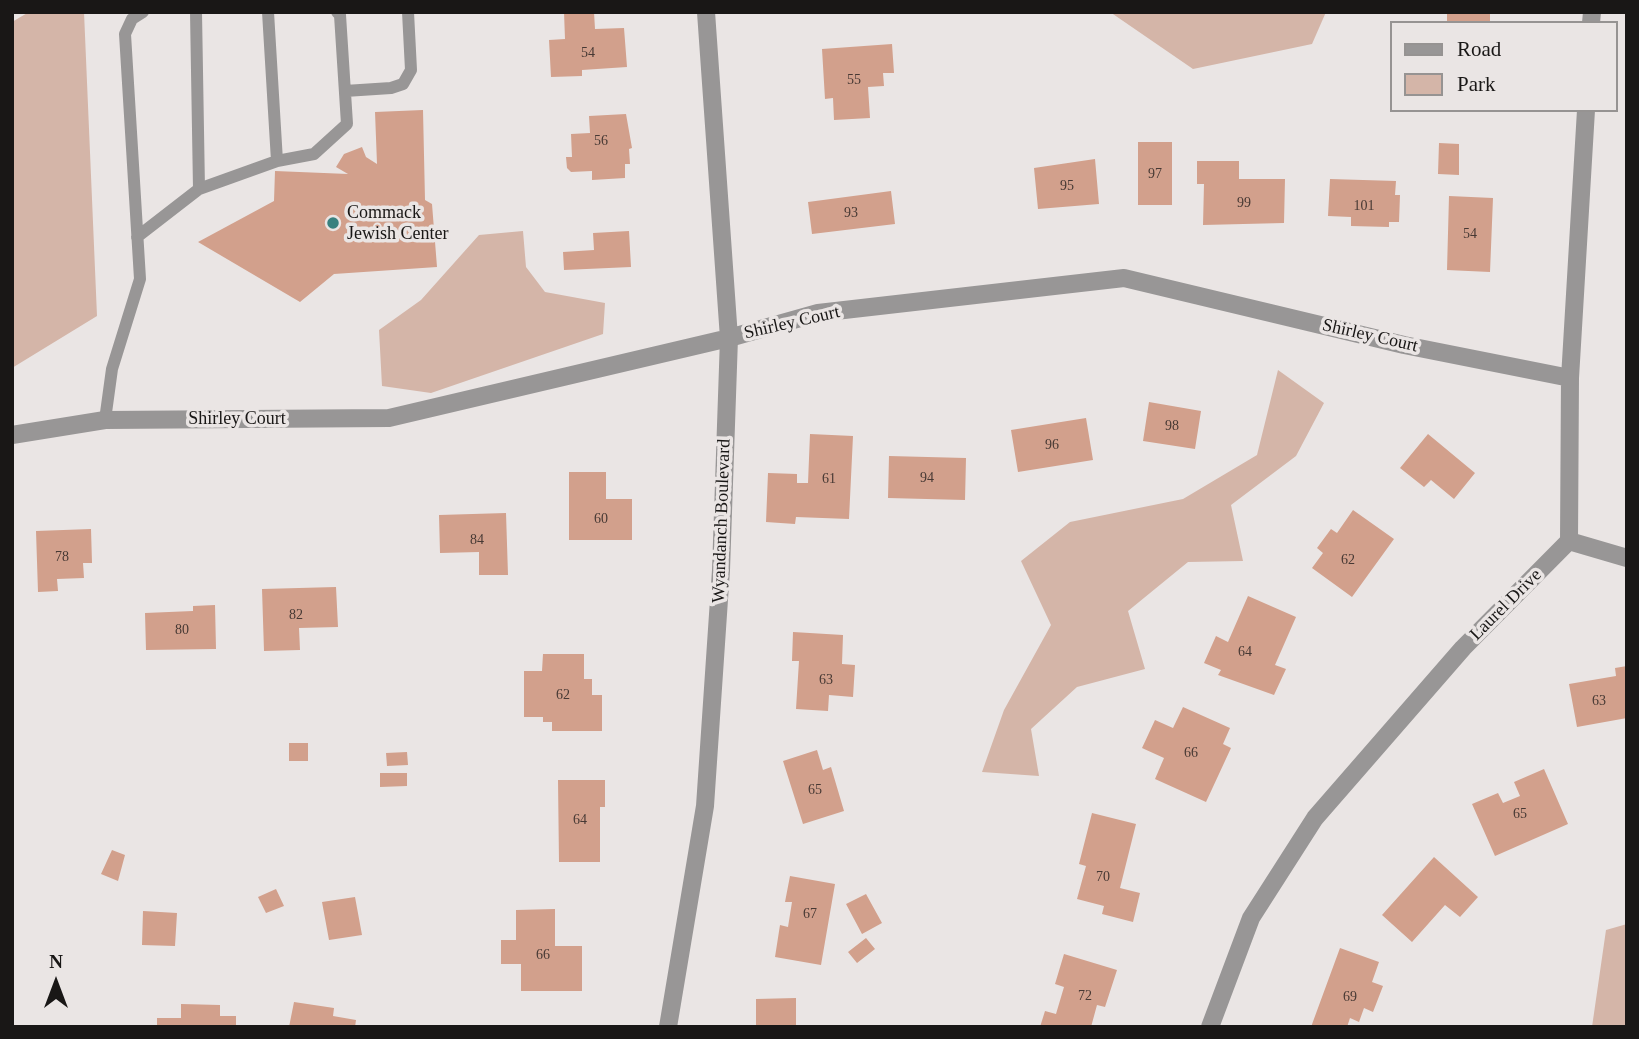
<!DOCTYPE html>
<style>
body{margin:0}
#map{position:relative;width:1639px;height:1039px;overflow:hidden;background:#eae5e4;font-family:"Times New Roman",serif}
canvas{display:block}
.frame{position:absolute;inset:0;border:14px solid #191716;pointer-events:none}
.legend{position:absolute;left:1390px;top:21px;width:228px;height:91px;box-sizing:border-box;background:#eae5e4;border:2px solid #969392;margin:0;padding:9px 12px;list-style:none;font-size:21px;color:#191716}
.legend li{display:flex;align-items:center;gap:14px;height:35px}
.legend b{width:35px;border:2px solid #969392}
.north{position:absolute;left:21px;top:948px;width:70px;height:70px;-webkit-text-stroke:5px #eae5e4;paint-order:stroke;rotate:0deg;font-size:19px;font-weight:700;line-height:28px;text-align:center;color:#191716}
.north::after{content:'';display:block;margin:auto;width:24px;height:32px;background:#191716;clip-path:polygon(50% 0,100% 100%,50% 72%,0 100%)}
</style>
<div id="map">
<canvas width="1639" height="1039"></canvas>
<div class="frame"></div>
<ul class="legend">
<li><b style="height:9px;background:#989696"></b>Road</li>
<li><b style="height:19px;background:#d4b5a8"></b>Park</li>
</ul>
<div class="north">N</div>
</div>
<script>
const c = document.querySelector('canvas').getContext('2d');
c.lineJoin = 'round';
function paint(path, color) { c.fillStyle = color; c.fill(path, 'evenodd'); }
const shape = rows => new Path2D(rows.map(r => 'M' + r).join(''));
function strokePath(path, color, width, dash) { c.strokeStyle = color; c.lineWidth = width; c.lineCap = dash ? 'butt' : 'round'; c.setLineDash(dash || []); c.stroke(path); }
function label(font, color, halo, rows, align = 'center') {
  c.font = font + ' "Times New Roman",serif'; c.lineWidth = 7; c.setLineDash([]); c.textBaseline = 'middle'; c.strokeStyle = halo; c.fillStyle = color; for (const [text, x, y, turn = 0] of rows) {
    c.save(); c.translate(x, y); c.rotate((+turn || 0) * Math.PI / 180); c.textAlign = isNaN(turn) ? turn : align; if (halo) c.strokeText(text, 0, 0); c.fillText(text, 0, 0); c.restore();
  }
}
paint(shape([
 [29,12,84,12,97,316,12,368,12,22],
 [1110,12,1326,12,1312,44,1193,69],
 [523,231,526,267,545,292,605,303,603,334,431,393,382,386,379,330,421,300,479,235],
 [1278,370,1324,403,1296,456,1231,505,1243,561,1188,562,1128,611,1145,669,1077,687,1031,729,1039,776,982,772,1004,710,1051,625,1021,561,1070,522,1183,499,1257,455],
 [1627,924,1627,1027,1592,1027,1606,930]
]), '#d4b5a8');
paint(shape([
 [564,12,594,12,595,29,624,28,627,67,582,70,582,76,551,77,549,40,565,39],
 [1447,12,1490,12,1490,23,1447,23],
 [892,44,894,73,883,73,884,86,868,87,870,118,834,120,833,98,825,99,822,49],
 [423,110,425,200,432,204,437,267,334,274,300,302,198,242,274,201,275,171,348,174,336,167,344,154,362,147,366,157,377,164,375,112],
 [626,114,632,148,629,149,630,164,625,164,625,178,592,180,592,171,571,172,567,168,566,157,572,157,571,134,590,133,589,116],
 [1138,142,1172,142,1172,205,1138,205],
 [1439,143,1459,144,1459,175,1438,174],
 [1095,159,1099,204,1038,209,1034,168],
 [1197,161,1239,161,1239,179,1285,179,1284,223,1203,225,1204,184,1197,184],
 [1330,179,1396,181,1395,195,1400,195,1399,222,1389,222,1389,227,1351,226,1351,217,1328,216],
 [891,191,895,224,812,234,808,202],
 [1449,196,1493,198,1490,272,1447,270],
 [629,231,631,267,564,270,563,252,594,250,593,233],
 [1149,402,1201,411,1195,449,1143,441],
 [1086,418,1093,460,1018,472,1011,430],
 [810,434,853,436,849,519,796,517,795,524,766,522,768,473,797,474,797,483,808,483],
 [1428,434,1475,473,1454,499,1431,480,1424,487,1400,468],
 [889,456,966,458,965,500,888,498],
 [569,472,606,472,606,499,632,499,632,540,569,540],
 [1353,510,1394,539,1352,597,1312,568,1323,553,1317,548,1331,529,1337,533],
 [506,513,508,575,479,575,479,552,440,553,439,515],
 [91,529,92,563,83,563,84,578,57,579,58,591,38,592,36,531],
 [336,587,338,627,299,628,300,650,264,651,262,589],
 [1248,596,1296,617,1275,665,1286,669,1274,695,1218,675,1221,670,1204,663,1216,636,1228,642],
 [215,605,216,649,146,650,145,613,193,611,193,606],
 [793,632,843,635,842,664,855,665,853,697,829,695,828,711,796,709,799,661,792,661],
 [543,654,584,654,584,679,592,679,592,695,602,695,602,731,552,731,552,722,543,722,543,717,524,717,524,671,542,671],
 [1627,666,1627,718,1577,727,1569,684,1616,676,1615,668],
 [1183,707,1230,728,1223,744,1231,748,1206,802,1155,779,1164,758,1142,748,1155,720,1173,728],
 [289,743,308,743,308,761,289,761],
 [817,750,823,770,831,767,844,811,803,824,783,761],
 [407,752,408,765,387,766,386,753],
 [1544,769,1568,824,1495,856,1472,804,1498,793,1503,803,1520,796,1514,782],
 [380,773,407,773,407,786,380,787],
 [558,780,605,780,605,807,600,807,600,862,559,862],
 [1092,813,1136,824,1120,888,1140,893,1133,922,1102,914,1104,906,1077,899,1086,866,1079,864],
 [112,850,125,855,118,881,101,874],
 [1434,857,1478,897,1460,917,1445,905,1412,942,1382,915],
 [790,876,835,884,821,965,775,957,780,925,788,927,792,902,785,902],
 [276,889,284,906,266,913,258,897],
 [866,894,882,923,862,934,846,904],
 [355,897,362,935,329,940,322,902],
 [555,909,555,946,582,946,582,991,521,991,521,964,501,964,501,940,516,940,516,910],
 [143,911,177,913,175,946,142,945],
 [866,938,875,949,857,963,848,952],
 [1340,948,1379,962,1372,982,1383,986,1373,1012,1364,1008,1359,1022,1350,1018,1347,1027,1311,1027],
 [1064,954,1117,970,1105,1007,1097,1005,1091,1027,1040,1027,1045,1011,1056,1014,1064,987,1055,984],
 [796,998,796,1027,756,1027,756,999],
 [294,1002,334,1008,333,1016,356,1020,355,1027,289,1027],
 [181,1004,220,1005,220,1016,236,1016,236,1027,157,1027,157,1018,181,1018]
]), '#d2a08c');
strokePath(shape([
 [268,12,277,161,314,154,347,124,340,15,337,12],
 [345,91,391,88,403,84,411,70,408,12],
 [199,189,277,161],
 [137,237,199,189,196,12],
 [105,420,112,369,140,279,125,34,132,19,143,12]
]), '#989696', 12);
strokePath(shape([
 [1591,23,1592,12],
 [12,435,105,420,389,418,729,338,818,313,1124,278,1404,345,1570,378],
 [1569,541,1627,558],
 [668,1027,705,806,721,570,729,338,706,12],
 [1210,1027,1251,918,1315,818,1463,648,1569,541,1570,378,1586,110]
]), '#989696', 18);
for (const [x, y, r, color] of [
 [333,223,7,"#38817f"]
]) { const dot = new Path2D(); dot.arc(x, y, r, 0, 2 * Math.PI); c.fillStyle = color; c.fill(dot); strokePath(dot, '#eae5e4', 2.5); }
label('14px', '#473934', null, [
 ["54",588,53],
 ["55",854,80],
 ["56",601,141],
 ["97",1155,174],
 ["95",1067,186],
 ["99",1244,203],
 ["101",1364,206],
 ["93",851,213],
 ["54",1470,234],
 ["98",1172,426],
 ["96",1052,445],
 ["94",927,478],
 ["61",829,479],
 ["60",601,519],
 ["84",477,540],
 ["78",62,557],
 ["62",1348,560],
 ["82",296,615],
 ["80",182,630],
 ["64",1245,652],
 ["63",826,680],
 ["62",563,695],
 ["63",1599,701],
 ["66",1191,753],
 ["65",815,790],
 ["65",1520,814],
 ["64",580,820],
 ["70",1103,877],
 ["67",810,914],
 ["66",543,955],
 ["72",1085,996],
 ["69",1350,997]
]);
label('18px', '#191716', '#eae5e4', [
 ["Commack",347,213],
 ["Jewish Center",347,234]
], 'left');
label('18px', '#191716', '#eae5e4', [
 ["Shirley Court",792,323,-13],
 ["Shirley Court",1370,336,13],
 ["Shirley Court",237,419],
 ["Wyandanch Boulevard",722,521,-88],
 ["Laurel Drive",1506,605,-45]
]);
</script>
